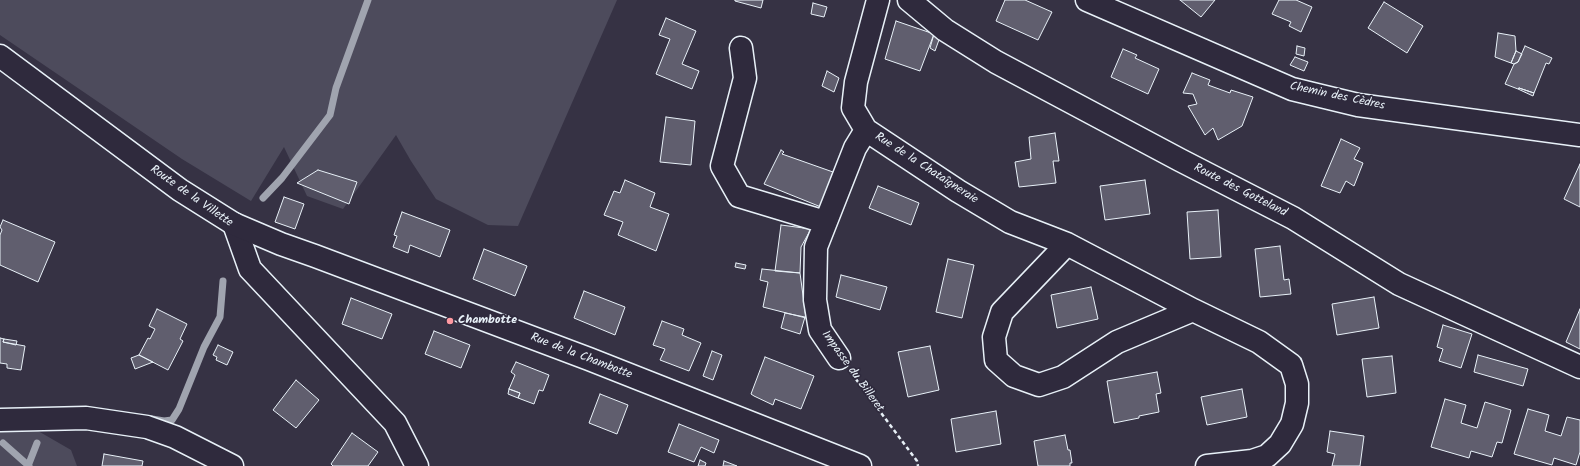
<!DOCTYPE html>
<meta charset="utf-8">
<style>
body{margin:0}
canvas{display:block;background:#363244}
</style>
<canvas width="1580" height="466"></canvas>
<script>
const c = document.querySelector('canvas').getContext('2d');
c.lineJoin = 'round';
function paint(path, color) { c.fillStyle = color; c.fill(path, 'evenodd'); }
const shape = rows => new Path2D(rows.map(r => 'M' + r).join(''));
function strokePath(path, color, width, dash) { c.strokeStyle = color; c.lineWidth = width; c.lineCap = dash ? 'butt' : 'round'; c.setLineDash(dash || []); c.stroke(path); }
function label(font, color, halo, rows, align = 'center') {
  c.font = font + ' Kalam,sans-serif'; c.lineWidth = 3.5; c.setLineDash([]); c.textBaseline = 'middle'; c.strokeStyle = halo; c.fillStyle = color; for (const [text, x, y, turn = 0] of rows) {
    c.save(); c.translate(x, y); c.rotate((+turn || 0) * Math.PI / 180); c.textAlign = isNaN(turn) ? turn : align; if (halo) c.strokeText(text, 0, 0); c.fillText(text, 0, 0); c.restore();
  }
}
paint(shape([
 [0,0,617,0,518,226,488,225,436,199,411,161,396,135,343,209,307,196,284,147,251,201,182,159,0,35],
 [0,409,71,450,77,466,0,466]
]), '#4d4b5c');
strokePath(shape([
 [263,198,282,178,330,115,336,88,368,0],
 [152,419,164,421,172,420,179,409,204,347,220,317,223,281],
 [3,443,29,466],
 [28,466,37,443]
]), '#a0a4af', 7);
const building = shape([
 [735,0,763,0,761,8,735,1,735,0],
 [1005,0,1025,0,1052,12,1038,40,996,21,1005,0],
 [1180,0,1215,0,1201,17,1180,0],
 [1279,0,1296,0,1312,7,1301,32,1289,26,1291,22,1272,14,1279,0],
 [1384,2,1423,26,1407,53,1368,28,1384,2],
 [813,3,827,7,824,17,811,14,813,3],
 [666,18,696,31,682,64,699,71,692,89,656,74,670,39,659,35,666,18],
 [896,21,934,34,920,71,885,59,896,21],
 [1498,33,1515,36,1516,51,1511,63,1495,57,1498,33],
 [934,34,940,37,935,51,930,48,934,34],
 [1297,46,1305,48,1304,56,1296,54,1297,46],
 [1525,46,1552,58,1549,64,1546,63,1534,93,1519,88,1518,89,1505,84,1514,64,1518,62,1525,46],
 [1123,49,1137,55,1135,58,1159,69,1148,94,1111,77,1123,49],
 [1516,51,1522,54,1518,62,1514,64,1511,63,1516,51],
 [1295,57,1308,62,1304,71,1290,65,1295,57],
 [827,71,839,78,834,92,822,86,827,71],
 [1192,73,1210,80,1208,85,1230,93,1231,90,1253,97,1242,126,1218,140,1213,128,1205,135,1188,106,1197,104,1193,94,1183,93,1192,73],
 [1519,88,1534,93,1533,96,1518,89,1519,88],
 [666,117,695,121,691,165,660,162,666,117],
 [1055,133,1059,161,1053,161,1056,183,1019,187,1015,162,1031,159,1029,137,1055,133],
 [1341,139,1360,148,1354,159,1363,163,1354,186,1346,181,1340,193,1321,186,1341,139],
 [781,150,784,152,782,154,833,172,821,207,764,184,781,150],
 [1580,164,1580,207,1564,199,1580,164],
 [318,170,357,182,349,204,297,183,318,170],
 [625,180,655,193,650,207,669,214,656,251,618,235,623,222,604,215,614,191,620,193,625,180],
 [1145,180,1150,214,1105,220,1100,186,1145,180],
 [878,186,919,203,911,225,869,208,878,186],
 [284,197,304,204,295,229,275,222,284,197],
 [1218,210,1221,257,1190,259,1187,212,1218,210],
 [402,212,450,230,440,257,410,245,408,253,393,247,397,236,394,235,402,212],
 [3,220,55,242,38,282,0,265,0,235,2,230,0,227,3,220],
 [781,225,811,229,801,247,800,273,775,271,781,225],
 [1280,246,1284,280,1289,279,1291,294,1260,297,1255,249,1280,246],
 [484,249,527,266,515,296,473,279,484,249],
 [948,259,974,265,962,318,936,312,948,259],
 [736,263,746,265,745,269,735,267,736,263],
 [762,269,800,273,806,318,763,307,768,282,760,280,762,269],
 [841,275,887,287,880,310,836,297,841,275],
 [1091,287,1098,319,1057,328,1051,295,1091,287],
 [584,291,625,307,615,335,574,318,584,291],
 [1374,297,1379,328,1337,335,1332,304,1374,297],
 [351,298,392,314,382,339,342,324,351,298],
 [157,309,187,324,180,339,183,341,168,370,139,355,148,338,150,339,155,329,149,326,157,309],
 [1580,309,1580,349,1566,342,1580,309],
 [785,313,805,317,800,334,781,328,785,313],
 [662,321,684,329,682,335,701,343,689,371,660,360,665,349,653,345,662,321],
 [1443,325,1472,334,1461,368,1439,361,1443,349,1437,347,1443,325],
 [434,331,470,345,461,368,425,354,434,331],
 [0,338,4,339,3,342,25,346,21,370,7,368,7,364,0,363,0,338],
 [4,339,17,341,16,345,3,342,4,339],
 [218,345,233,352,227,365,216,360,217,357,213,355,218,345],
 [930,346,939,390,908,397,898,352,930,346],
 [712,351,722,355,713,380,703,376,712,351],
 [139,355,153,362,135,369,131,358,139,355],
 [1478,355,1528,369,1523,386,1474,372,1478,355],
 [1392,356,1396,393,1367,397,1362,359,1392,356],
 [765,357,814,376,801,409,775,399,773,405,754,396,751,394,765,357],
 [516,362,549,375,543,391,539,390,534,404,518,398,520,393,509,389,515,375,511,372,516,362],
 [1157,372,1161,393,1156,394,1159,412,1139,416,1139,418,1114,423,1107,381,1157,372],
 [296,380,319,400,296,428,273,410,296,380],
 [509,389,520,393,518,398,508,394,509,389],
 [1242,389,1247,417,1207,425,1201,397,1242,389],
 [600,394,628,405,617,434,589,423,600,394],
 [1445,399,1466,405,1461,423,1477,428,1485,402,1511,410,1502,443,1497,442,1492,457,1471,451,1469,458,1431,447,1445,399],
 [1528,409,1549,415,1545,431,1561,436,1567,417,1580,420,1580,452,1576,465,1554,458,1552,465,1514,454,1528,409],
 [996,411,1001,444,956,452,951,419,996,411],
 [679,424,719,440,714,453,701,447,694,462,668,452,679,424],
 [1330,431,1364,436,1360,466,1332,466,1335,454,1327,452,1330,431],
 [352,433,378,452,368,466,333,466,331,464,352,433],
 [1065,435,1068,450,1070,450,1072,463,1070,463,1070,466,1038,466,1034,441,1065,435],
 [104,454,143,461,142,466,102,466,104,454],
 [700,460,706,463,705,466,698,466,700,460],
 [724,461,737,466,723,466,724,461]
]);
paint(building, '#605e6e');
strokePath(building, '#e8f1f8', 1);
const minor = shape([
 [878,0,856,82,853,108,866,130,958,191,1010,222,1067,244,1193,310,1259,342,1291,365,1297,384,1297,403,1292,424,1280,444,1267,456,1252,461,1207,466],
 [909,0,945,30,996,62,1180,160,1293,218,1399,284,1580,367],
 [1087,0,1292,89,1358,105,1580,135],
 [741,48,745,78,722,166,739,196,825,222],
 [234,224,250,269,395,423,417,466],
 [1067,244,1002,312,994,337,996,360,1014,376,1039,385,1063,377,1117,342,1193,310],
 [839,358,820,330,815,300,816,247,855,148,866,130],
 [0,420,86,418,147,427,175,437,232,466]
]);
const secondary = shape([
 [0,56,180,190,234,224,281,244,315,256,589,359,860,466]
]);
strokePath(minor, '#e8f1f8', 25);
strokePath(secondary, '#e8f1f8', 25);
strokePath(shape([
 [852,374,917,461,918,466]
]), '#e8f1f8', 2.5, [4, 3]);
strokePath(minor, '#2f2a3d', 22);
strokePath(secondary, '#2f2a3d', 22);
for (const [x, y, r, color] of [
 [450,321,4,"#ff9aa2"]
]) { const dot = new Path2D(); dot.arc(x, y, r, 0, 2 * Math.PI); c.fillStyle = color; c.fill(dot); strokePath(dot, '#2f2a3d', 1.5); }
label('12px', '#e8f1f8', '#2f2a3d', [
 ["Chemin des Cèdres",1337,97,12],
 ["Rue de la Chataîgneraie",926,169,33],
 ["Route des Gotteland",1240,191,27],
 ["Route de la Villette",191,197,35],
 ["Rue de la Chambotte",581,357,21],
 ["Impasse du Billeret",852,372,54]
]);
label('bold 12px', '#e8f1f8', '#2f2a3d', [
 ["Chambotte",458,321]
], 'left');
</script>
